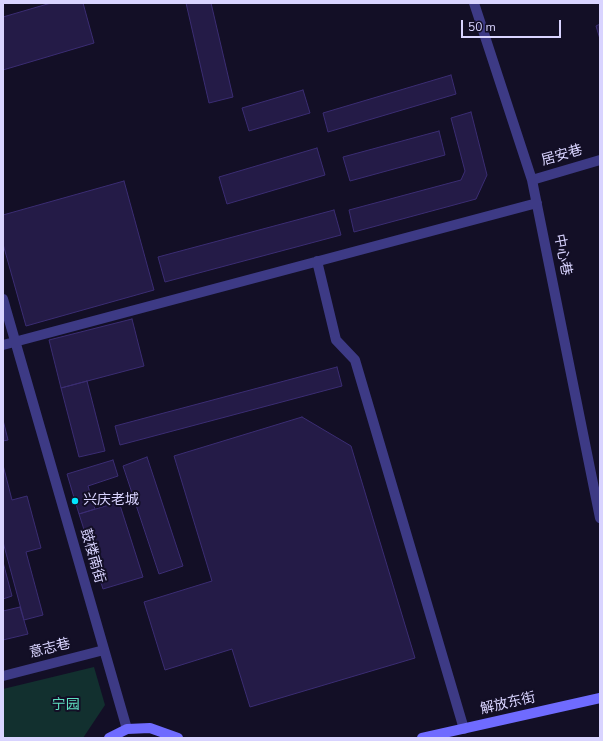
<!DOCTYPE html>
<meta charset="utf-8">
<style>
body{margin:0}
#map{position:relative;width:603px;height:741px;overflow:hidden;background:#130f26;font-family:"Nunito Sans",sans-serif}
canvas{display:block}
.frame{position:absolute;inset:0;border:4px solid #d9d4ff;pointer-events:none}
.scale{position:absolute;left:461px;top:20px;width:100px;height:18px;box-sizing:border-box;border:2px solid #d9d4ff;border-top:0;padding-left:5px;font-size:12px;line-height:14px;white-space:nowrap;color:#d9d4ff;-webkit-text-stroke:3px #130f26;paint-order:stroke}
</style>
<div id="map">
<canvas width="603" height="741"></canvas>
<div class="frame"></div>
<div class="scale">50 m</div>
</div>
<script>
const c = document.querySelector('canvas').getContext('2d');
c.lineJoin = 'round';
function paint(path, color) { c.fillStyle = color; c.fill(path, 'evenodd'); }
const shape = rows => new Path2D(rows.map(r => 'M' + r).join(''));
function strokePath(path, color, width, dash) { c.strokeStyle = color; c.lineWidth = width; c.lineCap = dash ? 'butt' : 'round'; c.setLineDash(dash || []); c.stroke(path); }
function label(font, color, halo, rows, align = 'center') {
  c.font = font + ' "Nunito Sans","Noto Sans SC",sans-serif'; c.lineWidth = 4; c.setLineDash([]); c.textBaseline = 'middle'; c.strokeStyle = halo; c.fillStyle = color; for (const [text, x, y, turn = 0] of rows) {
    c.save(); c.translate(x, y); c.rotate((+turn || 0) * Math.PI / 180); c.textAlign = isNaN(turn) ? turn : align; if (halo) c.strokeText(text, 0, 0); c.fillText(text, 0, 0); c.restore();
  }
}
paint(shape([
 [94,667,105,705,83,738,3,738,3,689]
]), '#12302f');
const building = shape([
 [51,3,83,3,94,43,3,70,3,17,51,3],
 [186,3,211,3,233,97,209,103,186,3],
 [600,24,600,39,596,26,600,24],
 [451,75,456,94,328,132,323,113,451,75],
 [303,90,310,113,249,131,242,108,303,90],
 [471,112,487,175,476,199,354,232,349,210,461,180,465,171,451,118,471,112],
 [439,131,445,155,350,181,343,157,439,131],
 [317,148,325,175,227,204,219,177,317,148],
 [124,181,154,290,26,326,3,244,3,215,124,181],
 [334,210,341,235,165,282,158,257,334,210],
 [132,319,144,366,61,388,49,340,132,319],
 [337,367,342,386,120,445,115,426,337,367],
 [87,381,105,451,79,457,61,388,87,381],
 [302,417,351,446,415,658,250,707,232,649,165,670,144,602,212,581,174,456,302,417],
 [3,420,8,440,3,441,3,420],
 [147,457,183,566,159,574,123,466,147,457],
 [113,460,118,476,88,486,95,509,79,514,67,474,113,460],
 [3,465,12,500,27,496,41,548,26,552,43,615,24,620,3,542,3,465],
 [119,502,143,577,103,589,79,514,119,502],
 [3,562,12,596,3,599,3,562],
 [20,607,28,634,3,640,3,611,20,607]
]);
paint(building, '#241b47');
strokePath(building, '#3b2d73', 1);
strokePath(shape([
 [474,3,532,180,600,518],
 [532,180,600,160],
 [317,261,336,340,355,360,464,729],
 [3,299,127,729],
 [3,345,537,203],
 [3,676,104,650]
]), '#3d3a85', 10);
strokePath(shape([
 [109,738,127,729,150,728,178,738],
 [422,738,600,698]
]), '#6f6bff', 10);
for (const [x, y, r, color] of [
 [75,501,4,"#00e5ff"]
]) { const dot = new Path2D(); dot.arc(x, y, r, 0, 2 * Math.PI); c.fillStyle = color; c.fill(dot); strokePath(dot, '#130f26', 1.5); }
label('14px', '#d9d4ff', '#130f26', [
 ["居安巷",562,156,-16],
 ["中心巷",562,255,79],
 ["鼓楼南街",92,556,74],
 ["意志巷",50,649,-14],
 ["解放东街",508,704,-13]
]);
label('14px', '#d9d4ff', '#130f26', [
 ["兴庆老城",83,501]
], 'left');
label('14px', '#5fe0c0', '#130f26', [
 ["宁园",66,706]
]);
</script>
